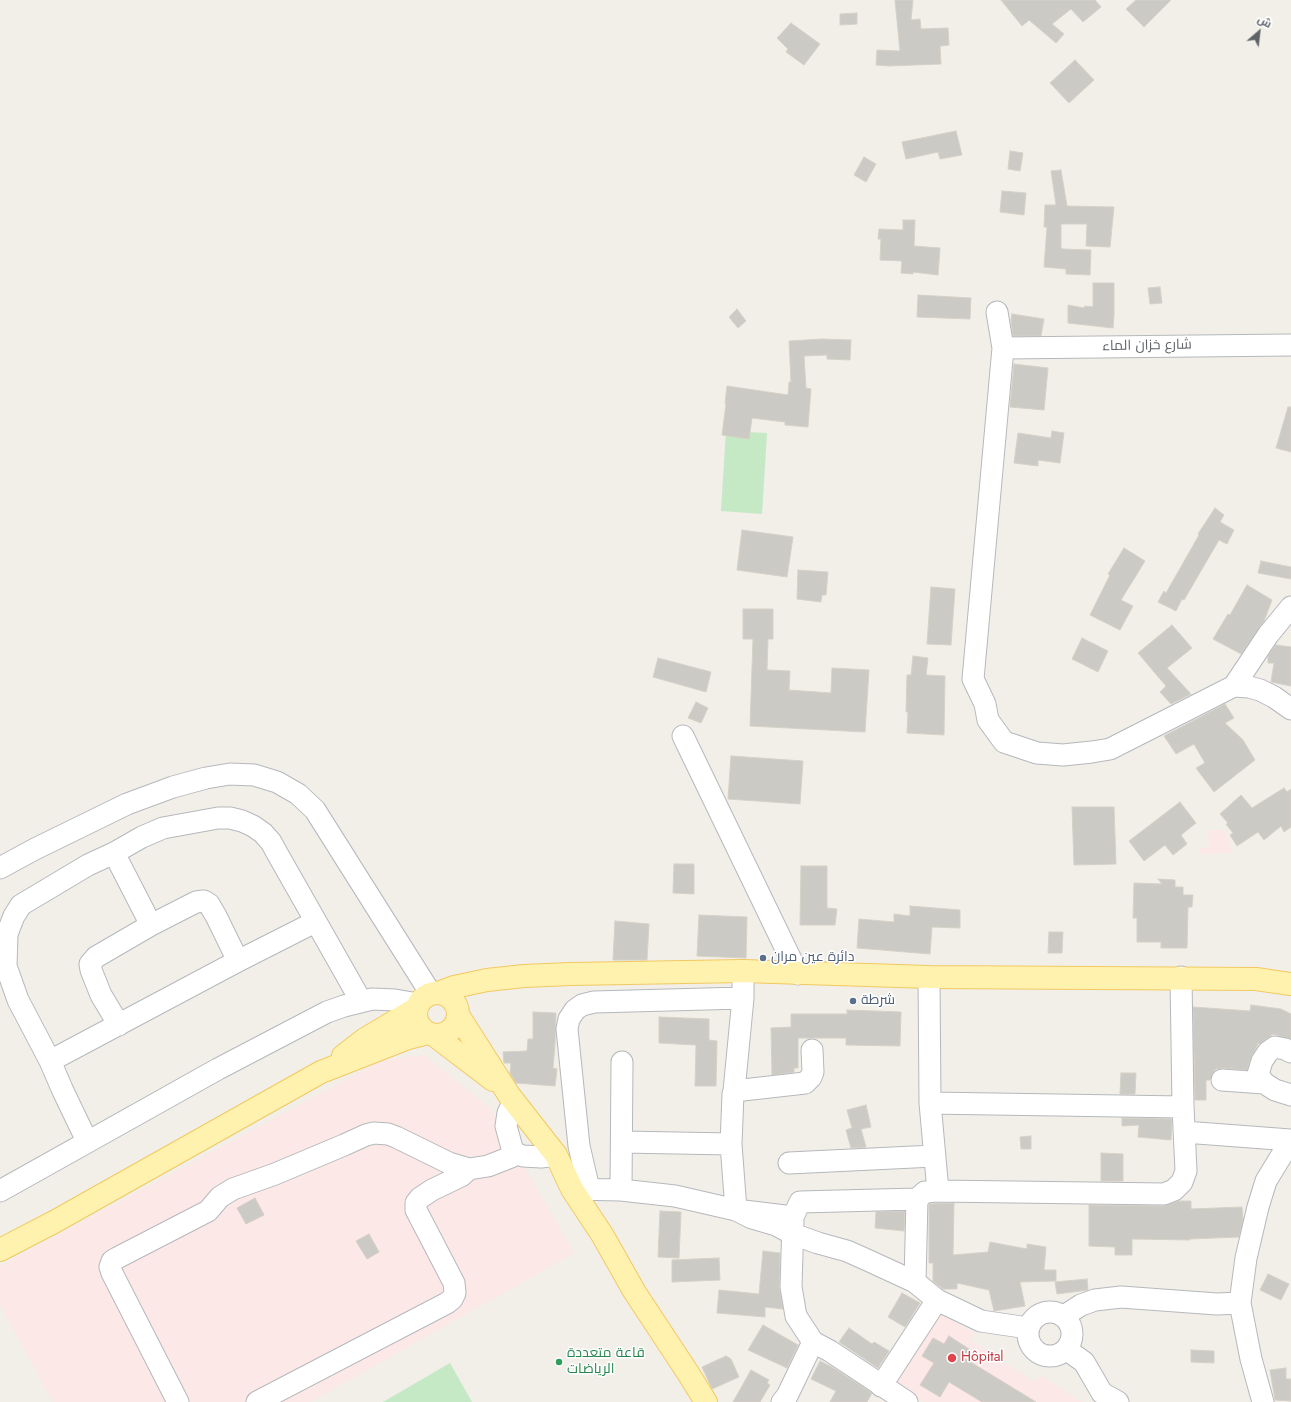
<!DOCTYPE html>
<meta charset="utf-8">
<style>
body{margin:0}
#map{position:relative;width:1291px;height:1402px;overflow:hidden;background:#f1efe8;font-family:Jost,Cairo,sans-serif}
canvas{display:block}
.north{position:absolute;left:1239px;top:12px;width:40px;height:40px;-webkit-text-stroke:3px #fff;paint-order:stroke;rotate:28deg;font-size:11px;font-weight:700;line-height:16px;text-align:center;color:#5f6368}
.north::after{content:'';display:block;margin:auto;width:14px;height:18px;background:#5f6368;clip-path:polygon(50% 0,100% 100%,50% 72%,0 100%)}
</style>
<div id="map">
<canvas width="1291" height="1402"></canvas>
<div class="north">ش</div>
</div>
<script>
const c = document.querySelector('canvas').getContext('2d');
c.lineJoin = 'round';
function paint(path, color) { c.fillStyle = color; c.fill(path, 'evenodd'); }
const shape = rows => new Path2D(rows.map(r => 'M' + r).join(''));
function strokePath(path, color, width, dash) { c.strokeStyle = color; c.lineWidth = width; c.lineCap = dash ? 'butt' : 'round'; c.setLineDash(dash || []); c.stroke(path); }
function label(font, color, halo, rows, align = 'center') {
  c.font = font + ' Jost,Cairo,sans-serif'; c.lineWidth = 3; c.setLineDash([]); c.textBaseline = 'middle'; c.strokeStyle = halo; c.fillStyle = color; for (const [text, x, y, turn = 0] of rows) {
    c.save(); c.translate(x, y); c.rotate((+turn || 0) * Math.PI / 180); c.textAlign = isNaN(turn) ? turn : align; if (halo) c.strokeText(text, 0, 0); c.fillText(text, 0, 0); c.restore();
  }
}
paint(shape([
 [1210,830,1223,830,1230,842,1231,853,1199,854,1199,848,1210,847,1210,840,1207,839],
 [424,1055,491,1109,574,1253,310,1402,53,1402,0,1305,0,1266,382,1060],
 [937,1309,974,1333,970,1340,1035,1382,1040,1375,1082,1402,923,1402,891,1382]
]), '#fce8e6');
paint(shape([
 [726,431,767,433,762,514,721,511],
 [450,1363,472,1402,383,1402]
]), '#c5e8c5');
const building = shape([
 [895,0,913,0,911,20,920,19,921,29,948,28,949,45,940,46,941,64,889,66,876,65,877,50,900,51,895,0],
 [1001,0,1095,0,1101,7,1083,22,1071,9,1052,24,1064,34,1056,43,1029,20,1022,26,1001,0],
 [1136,0,1171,0,1144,27,1126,9,1136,0],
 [857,13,857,24,840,25,840,14,857,13],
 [791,23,820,44,804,65,786,52,788,49,777,38,791,23],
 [1075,60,1094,80,1069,103,1050,83,1075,60],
 [956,131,962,155,940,159,938,152,906,159,902,142,956,131],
 [1010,151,1023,153,1020,171,1008,169,1010,151],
 [864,157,876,164,866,182,854,175,864,157],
 [1061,170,1067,206,1114,207,1110,247,1086,246,1087,224,1061,224,1061,247,1062,249,1091,250,1090,275,1066,274,1066,269,1044,267,1047,227,1044,227,1045,205,1056,205,1051,171,1061,170],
 [1002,191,1026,193,1024,215,1000,212,1002,191],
 [903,220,915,220,914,246,940,248,938,275,913,272,913,274,901,273,902,261,880,260,881,239,878,239,879,229,903,230,903,220],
 [1093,283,1114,283,1114,315,1113,328,1068,323,1068,305,1084,308,1085,306,1093,307,1093,283],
 [1160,287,1162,303,1150,304,1148,288,1160,287],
 [918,295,971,298,970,319,917,317,918,295],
 [737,309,746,321,738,328,729,317,737,309],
 [1012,314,1044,319,1041,336,1013,336,1011,320,1012,314],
 [823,339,851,340,850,360,827,359,827,355,804,356,806,388,811,389,808,427,785,425,785,422,752,418,749,439,722,435,726,404,725,404,727,386,788,395,789,382,791,382,789,341,823,339],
 [1014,364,1048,368,1044,410,1010,407,1014,364],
 [1288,407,1291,407,1291,452,1276,448,1288,407],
 [1052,431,1064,433,1060,463,1038,460,1038,466,1014,463,1018,433,1051,438,1052,431],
 [1215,508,1224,515,1220,522,1234,530,1227,544,1219,540,1184,600,1182,599,1176,611,1158,602,1164,591,1166,593,1199,535,1198,534,1215,508],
 [742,530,793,537,787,577,737,570,742,530],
 [1124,548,1145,561,1121,600,1133,606,1120,630,1090,615,1110,575,1108,574,1124,548],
 [1261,561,1291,567,1291,579,1258,573,1261,561],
 [798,570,828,572,826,595,822,595,821,602,797,599,798,570],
 [1247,585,1272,600,1264,621,1241,654,1213,639,1228,614,1230,615,1247,585],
 [931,587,955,589,951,645,927,644,931,587],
 [743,609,773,609,773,639,768,639,767,670,790,671,789,690,831,693,832,668,869,670,865,732,750,726,753,639,743,639,743,609],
 [1172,625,1192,648,1167,668,1191,694,1171,704,1160,692,1166,686,1138,653,1172,625],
 [1082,638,1108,651,1098,672,1072,659,1082,638],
 [1276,645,1291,647,1291,686,1271,682,1274,663,1268,663,1268,656,1276,645],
 [913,656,928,658,926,675,945,676,944,735,907,733,908,712,906,712,907,675,911,675,913,656],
 [658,658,711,672,706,692,653,677,658,658],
 [696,702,708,708,701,723,688,718,696,702],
 [1225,704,1234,718,1225,723,1243,740,1255,760,1214,792,1196,768,1205,763,1194,744,1176,754,1164,736,1225,704],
 [731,756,803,761,800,804,728,799,731,756],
 [1284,788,1287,792,1291,789,1291,827,1284,832,1281,826,1264,840,1258,832,1237,846,1230,835,1233,833,1226,824,1228,823,1220,814,1241,795,1252,808,1284,788],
 [1180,802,1196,823,1181,835,1187,844,1173,855,1165,845,1144,861,1129,841,1180,802],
 [1072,807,1114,807,1116,864,1074,865,1072,807],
 [674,864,694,864,694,894,673,893,674,864],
 [801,866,827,866,827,908,837,909,835,925,800,925,801,866],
 [1158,879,1175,880,1175,887,1183,887,1183,895,1193,895,1192,907,1188,907,1187,948,1161,948,1161,942,1137,942,1137,918,1133,918,1134,883,1162,884,1158,879],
 [910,906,960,910,960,928,932,927,930,954,857,948,859,919,894,922,894,914,910,916,910,906],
 [699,915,747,917,746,958,697,956,699,915],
 [615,921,649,924,647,960,613,960,615,921],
 [1049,932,1063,932,1062,953,1048,953,1049,932],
 [1251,1005,1281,1009,1291,1014,1291,1039,1273,1034,1260,1044,1258,1043,1257,1046,1251,1057,1247,1070,1223,1068,1216,1069,1212,1074,1210,1080,1206,1080,1206,1100,1195,1100,1193,1007,1250,1011,1251,1005],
 [847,1010,901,1012,900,1046,846,1045,846,1038,798,1038,798,1068,794,1068,794,1072,772,1075,771,1028,791,1027,791,1014,847,1014,847,1010],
 [533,1012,556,1013,555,1044,553,1068,557,1069,555,1086,516,1083,510,1073,511,1063,504,1063,503,1052,527,1051,528,1039,533,1039,533,1012],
 [659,1017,709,1019,709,1040,717,1041,716,1086,695,1086,696,1045,659,1043,659,1017],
 [1121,1073,1136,1073,1135,1094,1120,1094,1121,1073],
 [866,1105,871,1127,861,1129,866,1147,851,1148,846,1130,852,1128,847,1110,866,1105],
 [1122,1118,1172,1119,1171,1140,1138,1137,1139,1125,1122,1126,1122,1118],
 [1031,1136,1031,1149,1021,1149,1020,1137,1031,1136],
 [1101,1153,1123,1154,1123,1181,1101,1181,1101,1153],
 [255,1198,264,1215,246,1224,237,1208,255,1198],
 [1179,1201,1191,1201,1191,1209,1242,1207,1243,1220,1239,1237,1190,1239,1190,1240,1132,1239,1132,1255,1115,1255,1115,1247,1089,1246,1089,1205,1164,1206,1179,1201],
 [954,1203,953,1255,988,1252,990,1242,1027,1249,1027,1244,1046,1247,1044,1270,1056,1270,1056,1281,1020,1282,1025,1306,994,1311,989,1290,957,1283,957,1289,943,1289,933,1281,933,1263,929,1263,929,1204,954,1203],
 [660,1211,681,1212,679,1258,658,1257,660,1211],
 [905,1211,904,1231,875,1228,876,1212,905,1211],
 [369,1234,379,1252,367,1259,356,1241,369,1234],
 [763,1251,780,1253,779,1287,783,1309,765,1307,765,1317,717,1313,719,1290,759,1294,763,1251],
 [719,1258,720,1280,672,1282,672,1260,719,1258],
 [1268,1274,1289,1284,1281,1300,1260,1290,1268,1274],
 [1087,1279,1088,1290,1057,1294,1055,1282,1087,1279],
 [902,1293,920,1303,905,1327,888,1317,902,1293],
 [763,1325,798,1345,787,1368,748,1350,763,1325],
 [849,1328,872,1344,874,1342,889,1351,878,1368,839,1342,849,1328],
 [949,1336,969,1349,964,1358,1036,1402,982,1402,949,1382,940,1397,920,1385,934,1363,922,1356,933,1338,944,1344,949,1336],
 [1191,1350,1214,1351,1214,1363,1191,1362,1191,1350],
 [726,1356,731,1359,739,1377,712,1389,702,1367,726,1356],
 [820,1361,832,1367,872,1393,867,1402,830,1402,836,1391,811,1379,820,1361],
 [1286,1368,1286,1379,1291,1379,1291,1401,1275,1400,1270,1370,1286,1368],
 [751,1370,769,1380,767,1383,770,1385,760,1402,733,1402,751,1370]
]);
paint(building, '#cccac5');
strokePath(building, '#d6d1c6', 1);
const minor = shape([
 [997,312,1003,348,973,679,985,704,988,720,1004,742,1037,753,1063,755,1092,752,1110,749,1234,686,1249,687,1260,690,1274,697,1291,709],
 [1003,348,1291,345],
 [1234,686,1268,635,1291,607],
 [683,736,798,974],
 [114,853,151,925],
 [0,868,35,849,127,804,173,787,206,778,230,774,254,775,277,782,298,794,315,810,431,994],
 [743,971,743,998,734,1091,733,1094,731,1144,736,1210,793,1217,800,1202,917,1199],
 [119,1025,101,995,91,970,90,964,96,957,151,925,196,902,204,901,209,904,216,916,238,961],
 [1291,1052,1285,1049,1275,1047,1268,1052,1262,1061,1258,1074,1264,1083,1275,1090,1291,1095],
 [50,1061,238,961,315,922],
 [1222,1080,1264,1083],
 [734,1091,805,1083,811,1077,813,1072,812,1050],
 [514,1101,508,1113,506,1126,512,1148,515,1153,523,1156,541,1157,556,1155],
 [930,1103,1183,1107],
 [1184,1132,1291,1140],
 [87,1141,63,1091,50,1061,18,1000,6,966,7,934,14,916,21,905,88,865,114,853,142,837,163,828,218,818,230,818,242,821,253,826,263,833,271,842,277,853,361,1001],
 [622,1142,731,1144],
 [789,1163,934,1156],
 [572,1189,621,1190,675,1196,736,1210,752,1218,776,1225,793,1234,818,1243,847,1251,865,1259,915,1282,937,1300,981,1321,1028,1328],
 [589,1189,579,1146,567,1029,569,1019,575,1010,582,1005,594,1002,743,998],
 [621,1190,622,1062],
 [0,1191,218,1069,327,1012,344,1006,372,999,395,1000,418,1004],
 [938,1191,1164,1194,1174,1190,1182,1182,1186,1171,1183,1107,1181,977],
 [915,1282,917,1199,925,1192,938,1191,930,1103,929,977],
 [1240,1303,1251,1359,1263,1402],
 '1028 1334a22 22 0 1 1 44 0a22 22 0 1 1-44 0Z',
 [1064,1316,1081,1305,1095,1300,1121,1297,1217,1304,1240,1303,1246,1258,1258,1207,1266,1181,1291,1140],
 [813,1342,830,1351,907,1402],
 [1067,1350,1084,1362,1102,1393,1118,1402],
 [881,1386,937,1300],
 [178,1402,112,1273,110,1267,112,1261,117,1258,208,1211,220,1197,233,1189,275,1174,344,1145,366,1135,374,1133,388,1134,396,1137,449,1163,469,1169,488,1166,511,1157,515,1153],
 [257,1402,447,1303,452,1299,455,1293,454,1283,416,1210,416,1203,420,1198,432,1190,461,1176,469,1169],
 [782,1402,787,1396,813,1342,796,1316,791,1287,793,1221]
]);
const major = shape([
 [438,993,454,987,487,980,524,976,570,974,743,971,929,977,1256,979,1291,984],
 '416 1014a21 21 0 1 1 42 0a21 21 0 1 1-42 0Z',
 [458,1015,509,1095,556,1155,572,1189,603,1236,634,1291,688,1373,706,1402],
 [434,1035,493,1080],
 [343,1056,365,1039,417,1008],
 [0,1250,54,1222,321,1072,408,1038,428,1033]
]);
strokePath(minor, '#b5b8bc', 23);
strokePath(major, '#f2c960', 24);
strokePath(minor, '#fff', 21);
strokePath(major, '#fff2af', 22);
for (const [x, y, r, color] of [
 [763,958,4,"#5c6f8a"],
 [853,1001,4,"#5c6f8a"],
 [952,1358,5,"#e0444e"],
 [559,1362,4,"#2e9e5b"]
]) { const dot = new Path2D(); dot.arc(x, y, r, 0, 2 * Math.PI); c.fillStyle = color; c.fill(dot); strokePath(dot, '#fff', 1.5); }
label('14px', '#5f6368', '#fff', [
 ["شارع خزان الماء",1147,346,-1]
]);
label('14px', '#4e5e75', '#fff', [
 ["دائرة عين مران",771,958],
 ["شرطة",861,1001]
], 'left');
label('14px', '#27864d', '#fff', [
 ["قاعة متعددة",567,1354],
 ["الرياضات",567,1370]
], 'left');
label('14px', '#be3a42', '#fff', [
 ["Hôpital",961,1358]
], 'left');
</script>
